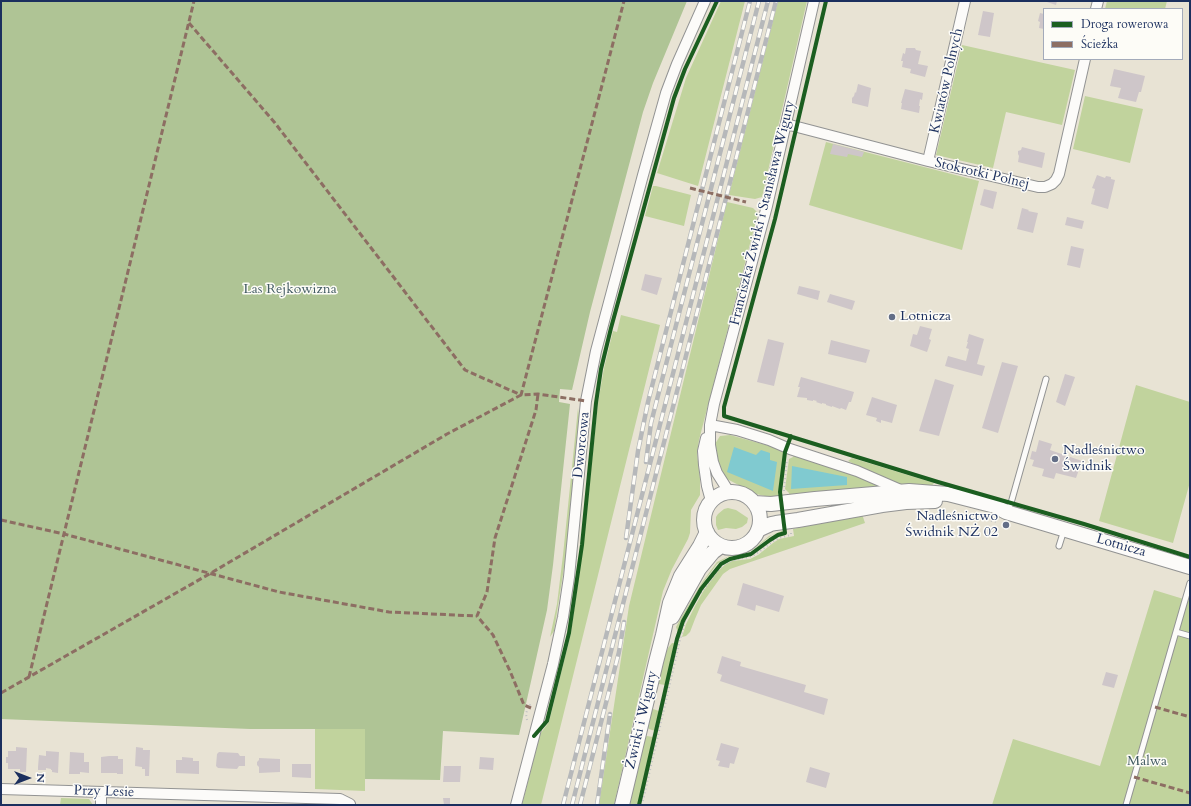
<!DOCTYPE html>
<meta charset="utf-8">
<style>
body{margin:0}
#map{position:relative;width:1191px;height:806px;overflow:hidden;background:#e8e3d4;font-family:Cardo,serif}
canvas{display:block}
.frame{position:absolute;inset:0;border:2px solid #1b2f5e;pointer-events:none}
.legend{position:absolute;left:1043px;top:8px;width:140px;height:52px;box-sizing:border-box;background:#fdfcf7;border:1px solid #a3aaba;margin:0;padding:5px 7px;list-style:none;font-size:12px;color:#1b2f5e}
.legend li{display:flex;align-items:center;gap:8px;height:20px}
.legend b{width:20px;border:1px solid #a3aaba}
.north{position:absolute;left:8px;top:758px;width:40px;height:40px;-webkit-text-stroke:3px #fdfcf7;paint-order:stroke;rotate:90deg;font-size:11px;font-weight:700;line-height:16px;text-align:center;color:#1b2f5e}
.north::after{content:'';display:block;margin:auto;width:14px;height:18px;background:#1b2f5e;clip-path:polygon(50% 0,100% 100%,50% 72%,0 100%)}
</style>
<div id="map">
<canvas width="1191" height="806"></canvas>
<div class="frame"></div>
<ul class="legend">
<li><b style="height:5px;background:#1b5e20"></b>Droga rowerowa</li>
<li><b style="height:5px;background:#8d6e63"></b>Ścieżka</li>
</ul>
<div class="north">N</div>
</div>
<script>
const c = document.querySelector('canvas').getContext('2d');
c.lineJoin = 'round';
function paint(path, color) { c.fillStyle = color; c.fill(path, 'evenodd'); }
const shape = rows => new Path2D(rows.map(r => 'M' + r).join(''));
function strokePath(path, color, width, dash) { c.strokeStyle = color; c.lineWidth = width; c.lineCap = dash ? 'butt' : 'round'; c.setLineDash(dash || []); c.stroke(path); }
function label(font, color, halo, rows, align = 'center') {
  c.font = font + ' Cardo,serif'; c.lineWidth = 3; c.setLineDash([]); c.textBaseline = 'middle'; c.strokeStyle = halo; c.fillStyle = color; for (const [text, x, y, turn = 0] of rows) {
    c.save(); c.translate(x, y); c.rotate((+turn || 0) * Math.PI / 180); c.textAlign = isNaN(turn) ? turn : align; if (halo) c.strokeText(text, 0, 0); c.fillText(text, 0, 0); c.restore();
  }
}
paint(shape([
 [721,1,745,1,698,186,657,173,686,78],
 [778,1,807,1,762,197,755,199,729,195],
 [1107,1,1167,1,1165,9,1105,9],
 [962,45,1075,70,1062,125,1006,112,993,168,936,155],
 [1085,96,1143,109,1130,163,1073,149],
 [826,142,979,181,962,250,809,205],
 [653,186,656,186,691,195,684,226,645,216],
 [727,202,753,208,758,213,699,440,697,454,700,478,700,495,691,510,690,533,688,539,672,569,663,591,614,805,599,805,629,606],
 [621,315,660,325,541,805,522,805,540,734,549,722,571,633,584,537,598,403,604,368,613,331,617,332],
 [1136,385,1190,402,1190,482,1173,543,1099,521],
 [578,408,579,416,566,555,554,631,550,637,557,604,563,555],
 [730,435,784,450,778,496,765,496,756,494,727,479,721,472,717,462,715,444,720,436],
 [794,455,842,470,885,487,846,491,789,495,789,493,785,489,789,459,793,457],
 [852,458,934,483,930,488,900,485,887,480,848,461],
 [728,508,736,510,748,518,747,523,742,527,736,529,726,528,718,530,716,525,716,517,718,514,724,509],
 [862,514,865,523,730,569,723,574,701,605,695,619,690,632,686,636,682,637,686,624,695,606,704,590,719,570,726,564,732,561,750,559,758,555,773,543,779,539,794,536,793,529],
 [782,531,782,532,772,535,754,549,748,552,728,557,717,564,700,587,684,615,681,621,678,633,676,627,682,616,703,581,717,562,731,555,750,551,756,547,769,536],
 [1154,590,1190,601,1190,805,992,805,1013,739,1100,766],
 [672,643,675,643,665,685,659,684,658,681,663,659,668,648],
 [653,709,659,711,655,731,649,729,647,727,650,711],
 [315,729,365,729,365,791,315,789],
 [647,736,653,737,638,805,630,805,643,738],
 [61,798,89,799,93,805,60,805]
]), '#c1d39d');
paint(shape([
 [1,1,687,1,653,83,643,112,590,312,572,390,560,389,559,402,570,404,553,565,547,610,519,735,443,731,440,780,365,779,365,729,250,729,1,719]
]), '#afc495');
paint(shape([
 [734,447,756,455,761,450,770,453,770,460,777,462,773,491,727,472],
 [792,466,847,477,847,485,791,489]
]), '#80cad0');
paint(shape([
 [1044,1,1057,1,1056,5],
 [983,11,994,13,990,37,978,35],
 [1040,13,1044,14,1044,29,1039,28,1040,22,1038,21],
 [906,48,915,48,916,50,921,51,918,64,928,66,925,77,910,73,911,69,902,67,903,61,901,61,903,53,905,54],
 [1114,69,1145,76,1141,92,1139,92,1136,102,1118,98,1121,88,1110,86],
 [858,84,871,88,868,107,852,103,852,98,854,96,855,92,856,93],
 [905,89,923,93,922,100,920,99,919,106,920,106,919,113,901,109,902,103,901,103],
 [833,144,864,152,862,157,848,154,847,157,830,154],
 [1022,147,1045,153,1042,168,1018,162,1019,156,1018,154,1018,151,1021,150],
 [1097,175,1105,178,1106,176,1111,177,1111,179,1115,180,1108,209,1091,204,1095,189,1092,188],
 [984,189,997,192,993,209,980,205],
 [1022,208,1029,210,1028,211,1038,213,1033,233,1017,229],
 [1067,217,1084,221,1082,229,1065,225],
 [1071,246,1084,249,1080,268,1067,265],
 [645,274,662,278,657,295,641,290],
 [799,286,820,291,818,300,797,294],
 [830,294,855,301,852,310,827,302],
 [891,314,895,315,893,321,889,319],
 [920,326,932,329,929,339,931,340,927,352,910,346,913,334,917,335],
 [969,334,984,339,977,364,985,366,982,376,945,366,948,356,966,361,969,349,966,348,968,342,967,342],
 [768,339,784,343,774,386,757,382],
 [831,340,870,350,866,363,828,354],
 [1002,362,1018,366,998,433,982,428],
 [1065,374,1075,377,1065,406,1056,402],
 [801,377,854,392,851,402,849,402,846,410,841,408,840,409,832,406,832,407,826,405,826,404,822,403,822,404,816,402,817,401,813,400,813,401,807,400,807,398,797,397,800,387,798,387],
 [935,379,954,385,939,436,919,431],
 [872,397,897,405,892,423,881,420,881,423,876,421,877,418,866,415],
 [1039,440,1052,444,1050,450,1082,461,1076,478,1056,473,1054,479,1042,476,1044,469,1032,466,1034,460,1030,459,1032,451,1036,452],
 [743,583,784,596,779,612,756,605,755,611,737,605],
 [722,656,741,662,740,666,806,685,804,692,828,699,824,715,720,681,722,675,717,673],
 [1106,672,1118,675,1114,688,1102,685],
 [721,743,739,748,734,764,730,763,729,768,718,766,720,761,716,760],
 [16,747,27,748,26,772,20,772,20,769,8,769,8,763,6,763,6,757,8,757,8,751,16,751],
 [136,747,143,748,143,750,150,750,149,776,145,776,145,769,142,769,142,767,135,766],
 [46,751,59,752,58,773,52,772,52,770,51,770,51,769,46,768,46,770,38,770,38,767,39,755,46,756],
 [70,752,84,753,84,762,89,762,89,773,80,772,80,774,69,774],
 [219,752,238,753,240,756,245,756,245,766,239,766,237,769,218,768,216,766,217,754],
 [109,756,118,756,118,759,123,759,123,774,117,774,117,773,101,773,101,757],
 [182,757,193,758,193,761,199,761,199,774,176,773,176,760,182,760],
 [480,757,494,758,493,770,479,769],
 [259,758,280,759,280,772,259,773,259,767,257,765,257,762,259,760],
 [292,764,311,764,311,778,292,777],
 [444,766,461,766,460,782,443,782],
 [810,767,830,773,826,788,806,782],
 [443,798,450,798,450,805,444,805]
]), '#cec6c9');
const service = shape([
 [1007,511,1011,503,1046,379],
 [1059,546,1064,530],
 [1176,632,1190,636],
 [1126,805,1190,583]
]);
const minor = shape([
 [1096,9,1098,1],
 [786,124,928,161,1038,187,1045,187,1052,184,1056,180,1059,174,1085,59],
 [928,161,965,1],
 [710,425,737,430,769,440,790,449,857,471,903,491],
 [706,438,703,451,704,465,707,486,711,501],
 [729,492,717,473,713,462,710,445,710,425,714,404,767,206,814,1],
 [1,789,340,799,350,804],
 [101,805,101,792],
 [516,805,553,664,563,617,569,577,586,401,596,351,643,175,666,93,677,64,705,1]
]);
const secondary = shape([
 '704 520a28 28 0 1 1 56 0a28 28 0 1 1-56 0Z',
 [754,503,771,504,815,499,909,491,948,494,995,506,1006,512,1190,567],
 [758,530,771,524,776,523,798,520,882,505,906,502,935,501],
 [672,617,699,569,713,552,721,546],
 [622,805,656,662,663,635,670,603,681,576,700,546,707,532]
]);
strokePath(service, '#929393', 7);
strokePath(minor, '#929393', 12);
strokePath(secondary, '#929393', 16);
strokePath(shape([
 [784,491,787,459],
 [987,520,997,522],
 [701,593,720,568,726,563,731,561,752,556,759,552,772,542,779,538,791,535,791,533],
 [527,720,526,714,528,707,532,703],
 [642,805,680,640,685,621]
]), '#bfc0c2', 2, [1, 3]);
strokePath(service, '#fcfbf9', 5);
strokePath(minor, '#fcfbf9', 10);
strokePath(secondary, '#fcfbf9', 14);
const rail = shape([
 [646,462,651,423,759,1],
 [626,538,638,451,648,402,750,1],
 [563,805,768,1],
 [572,805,776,1],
 [580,805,619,652,624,622],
 [597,805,610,714]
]);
strokePath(rail, '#b6b8ba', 4.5);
strokePath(rail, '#fdfcf7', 3, [9]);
strokePath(shape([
 [189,23,275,123,465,370,521,395,624,1],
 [690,188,746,202],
 [1,520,64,534,279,592,389,612,477,616],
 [29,677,194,1],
 [1,693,211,573,447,434,521,395,538,394,586,401],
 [1155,707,1190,717],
 [531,708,524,705,510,671,493,635,477,616,487,592,495,538,536,410,538,394],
 [1134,777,1190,793]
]), '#8d6e63', 3, [6, 3]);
strokePath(shape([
 [826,1,775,219,724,407,724,416,938,482,1084,524,1190,557],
 [534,736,547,721,569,633,582,545,596,403,601,369,611,328,674,98,685,69,717,1],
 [639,805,677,639,683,621,701,589,721,564,730,559,751,554,770,540,778,535,785,533,780,492,785,452,791,436]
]), '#1b5e20', 4);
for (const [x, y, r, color] of [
 [892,317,4,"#636e87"],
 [1055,459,4,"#636e87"],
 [1006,525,4,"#636e87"]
]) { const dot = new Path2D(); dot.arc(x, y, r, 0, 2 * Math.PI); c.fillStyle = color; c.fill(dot); strokePath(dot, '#fdfcf7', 1.5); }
label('14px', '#1b2f5e', '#fdfcf7', [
 ["Kwiatów Polnych",947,81,-77],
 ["Stokrotki Polnej",982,174,13],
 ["Franciszka Żwirki i Stanisława Wigury",763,213,-76],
 ["Dworcowa",582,445,-84],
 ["Lotnicza",1121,546,16],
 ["Żwirki i Wigury",642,720,-77],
 ["Przy Lesie",104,792,2]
]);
label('14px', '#435c63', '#fdfcf7', [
 ["Las Rejkowizna",290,290],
 ["Malwa",1147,762]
]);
label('14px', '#1b2f5e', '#fdfcf7', [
 ["Lotnicza",900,317],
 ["Nadleśnictwo",1063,451],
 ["Świdnik",1063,467],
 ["Nadleśnictwo",998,517,"right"],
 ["Świdnik NŻ 02",998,533,"right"]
], 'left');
</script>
